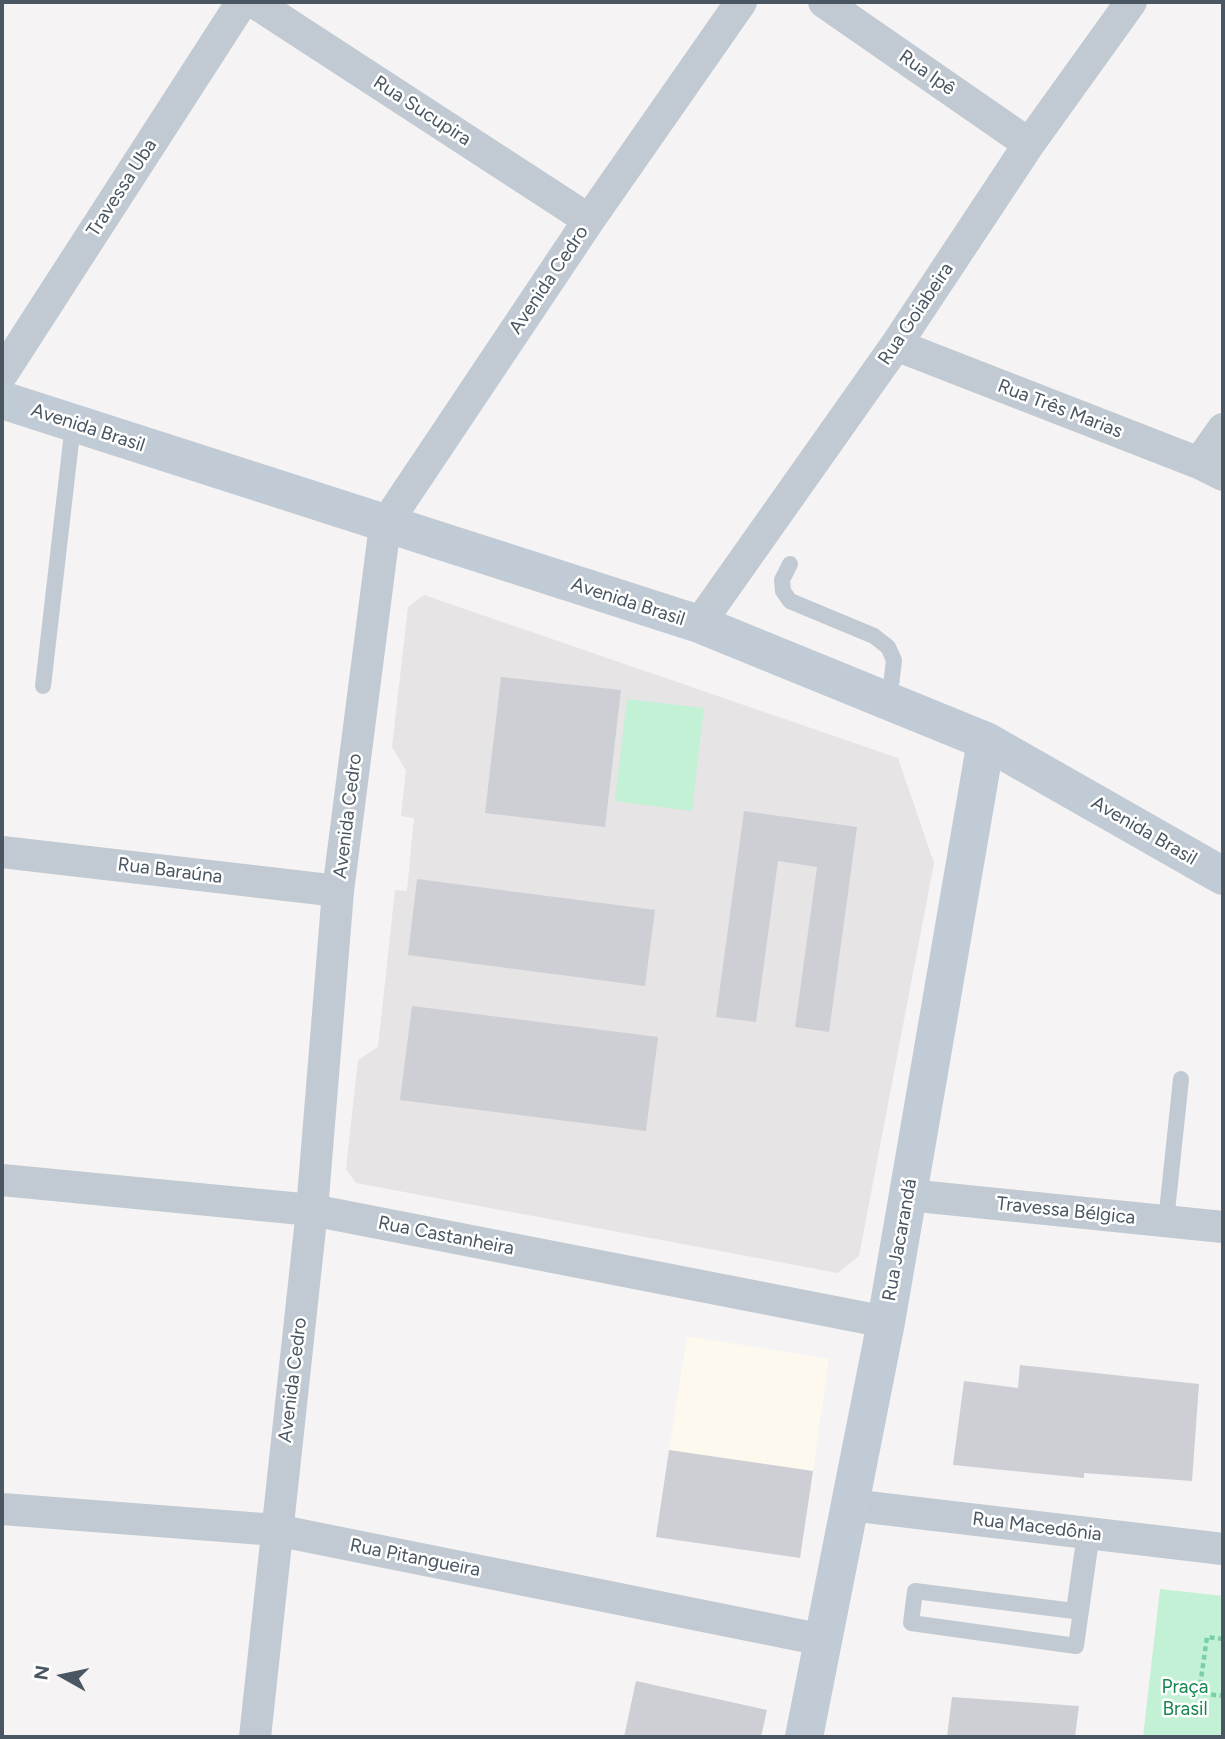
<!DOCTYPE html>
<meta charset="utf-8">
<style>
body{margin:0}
#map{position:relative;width:1225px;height:1739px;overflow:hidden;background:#f5f3f3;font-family:Figtree,sans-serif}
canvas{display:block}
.frame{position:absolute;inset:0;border:4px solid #4a5661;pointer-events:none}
.north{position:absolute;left:28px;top:1641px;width:70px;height:70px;-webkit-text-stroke:5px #fff;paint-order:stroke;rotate:279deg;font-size:19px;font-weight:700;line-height:28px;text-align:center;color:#4a5661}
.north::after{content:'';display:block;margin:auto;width:24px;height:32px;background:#4a5661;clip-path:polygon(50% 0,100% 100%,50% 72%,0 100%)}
</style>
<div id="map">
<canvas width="1225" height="1739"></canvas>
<div class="frame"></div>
<div class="north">N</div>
</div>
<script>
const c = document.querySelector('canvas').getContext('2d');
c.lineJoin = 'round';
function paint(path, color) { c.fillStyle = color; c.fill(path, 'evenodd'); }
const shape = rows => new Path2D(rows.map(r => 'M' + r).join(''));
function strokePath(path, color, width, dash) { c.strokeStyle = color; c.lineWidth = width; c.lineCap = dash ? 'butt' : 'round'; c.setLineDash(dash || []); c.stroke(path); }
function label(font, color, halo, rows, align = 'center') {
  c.font = font + ' Figtree,sans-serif'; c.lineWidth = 5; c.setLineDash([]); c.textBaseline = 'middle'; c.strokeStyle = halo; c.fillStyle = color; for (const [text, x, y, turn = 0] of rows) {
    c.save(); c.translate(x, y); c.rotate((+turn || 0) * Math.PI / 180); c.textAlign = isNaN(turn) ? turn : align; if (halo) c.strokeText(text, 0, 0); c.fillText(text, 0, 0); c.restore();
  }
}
paint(shape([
 [687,1336,829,1359,813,1471,669,1450]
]), '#fdf9ef');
paint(shape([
 [424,595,898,758,934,863,859,1256,838,1273,356,1183,346,1169,358,1060,378,1047,395,890,407,891,414,818,401,816,406,771,392,747,408,607]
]), '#e6e4e5');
paint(shape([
 [627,699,704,708,692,811,615,801],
 [1160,1589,1223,1596,1223,1737,1143,1737]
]), '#c3f1d5');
paint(shape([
 [501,677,621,690,605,827,485,813],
 [744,811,857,827,829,1032,795,1027,817,867,778,861,756,1022,716,1017],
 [417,879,655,910,645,986,408,955],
 [412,1006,658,1037,646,1131,400,1100],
 [1020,1365,1199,1384,1192,1481,1084,1473,1084,1478,953,1465,964,1381,1018,1388],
 [669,1450,813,1471,800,1558,656,1537],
 [636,1681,767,1710,761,1737,624,1737],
 [952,1697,1079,1706,1075,1737,947,1737]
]), '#cdcfd5');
strokePath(shape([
 [1223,1639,1207,1637,1199,1693,1223,1696]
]), '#7ad0a6', 4.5, [5, 3.5]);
strokePath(shape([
 [790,564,782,580,783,591,790,601,874,636,888,647,894,660,889,702],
 [43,686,73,424],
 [1166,1221,1181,1079],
 [1085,1533,1074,1611,915,1591,911,1623,1076,1646,1092,1533]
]), '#c1cad2', 16);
strokePath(shape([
 [254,2,589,220],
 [824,2,1029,144],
 [896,345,1199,463,1223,475],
 [2,374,242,2],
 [1199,463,1223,429],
 [699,624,896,345,1029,144,1131,2],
 [2,852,338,891],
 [2,1180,312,1210,886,1322],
 [908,1195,1223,1227],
 [850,1505,1223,1549],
 [2,1509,276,1530,823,1640],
 [255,1737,312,1210,338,891,385,525,589,220,741,2]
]), '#c1cad2', 32);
strokePath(shape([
 [2,400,699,624,986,741,1223,876],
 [804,1737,886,1322,986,741]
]), '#c1cbd6', 38);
label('19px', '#4a5661', '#fff', [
 ["Rua Ipê",927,73,35],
 ["Rua Sucupira",422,111,33],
 ["Travessa Uba",122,188,-57],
 ["Avenida Cedro",549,280,-56],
 ["Rua Goiabeira",916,314,-56],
 ["Rua Três Marias",1060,409,21],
 ["Avenida Brasil",88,428,18],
 ["Avenida Brasil",628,602,18],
 ["Avenida Cedro",348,816,-83],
 ["Avenida Brasil",1144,831,30],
 ["Rua Baraúna",170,871,7],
 ["Travessa Bélgica",1066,1211,6],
 ["Rua Castanheira",446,1236,11],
 ["Rua Jacarandá",900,1240,-80],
 ["Avenida Cedro",293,1380,-83],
 ["Rua Macedônia",1037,1527,7],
 ["Rua Pitangueira",415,1558,11]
]);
label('19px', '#17864f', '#fff', [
 ["Praça",1185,1687],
 ["Brasil",1185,1709]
]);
</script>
